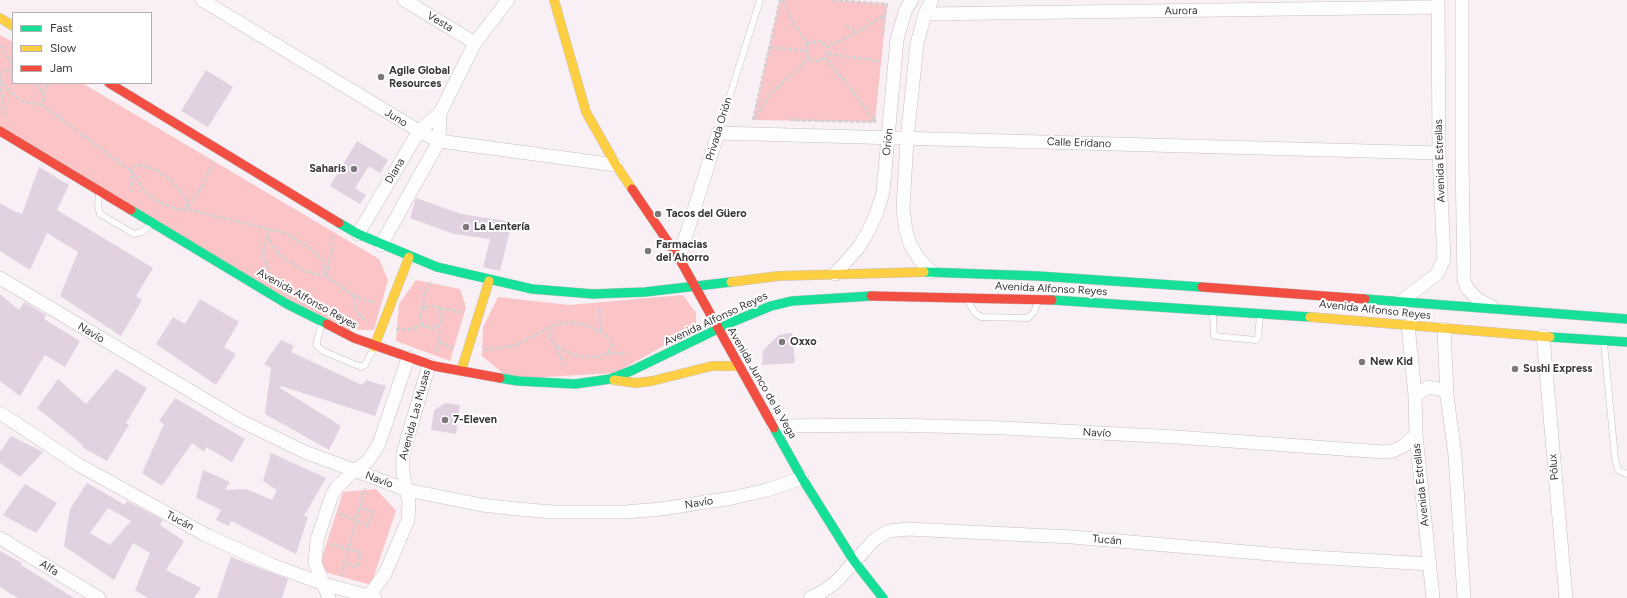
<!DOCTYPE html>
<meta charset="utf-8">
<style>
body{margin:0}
#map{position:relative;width:1627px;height:598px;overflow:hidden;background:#f8f0f5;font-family:Figtree,sans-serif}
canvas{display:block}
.legend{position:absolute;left:12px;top:12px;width:140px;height:72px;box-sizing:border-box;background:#fff;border:1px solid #b1afb0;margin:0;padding:5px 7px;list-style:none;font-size:12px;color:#3b3639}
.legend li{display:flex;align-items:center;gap:8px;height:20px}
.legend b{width:20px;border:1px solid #b1afb0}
</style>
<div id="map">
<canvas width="1627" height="598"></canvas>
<ul class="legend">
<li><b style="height:5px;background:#16e098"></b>Fast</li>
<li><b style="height:5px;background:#ffcf43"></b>Slow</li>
<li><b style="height:5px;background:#f24e42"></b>Jam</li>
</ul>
</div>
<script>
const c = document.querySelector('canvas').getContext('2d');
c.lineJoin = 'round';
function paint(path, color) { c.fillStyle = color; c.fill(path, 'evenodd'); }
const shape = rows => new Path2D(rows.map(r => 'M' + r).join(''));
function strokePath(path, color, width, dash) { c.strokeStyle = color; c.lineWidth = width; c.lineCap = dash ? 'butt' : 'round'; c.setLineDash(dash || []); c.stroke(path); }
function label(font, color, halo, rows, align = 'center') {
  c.font = font + ' Figtree,sans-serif'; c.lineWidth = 4; c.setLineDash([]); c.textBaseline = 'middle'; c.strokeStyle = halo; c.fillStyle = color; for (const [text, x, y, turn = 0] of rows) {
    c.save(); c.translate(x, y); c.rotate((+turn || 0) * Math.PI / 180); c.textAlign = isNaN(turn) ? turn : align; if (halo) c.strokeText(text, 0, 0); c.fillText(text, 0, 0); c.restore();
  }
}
paint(shape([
 [780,0,833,0,887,4,875,122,753,120],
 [0,35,13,42,13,83,82,83,379,259,388,280,374,330,335,329,0,127],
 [416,280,460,289,466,307,450,361,396,341,399,304],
 [683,295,696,313,696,328,615,373,510,379,482,356,483,327,498,297,569,305],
 [376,489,396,511,371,585,318,570,343,492]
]), '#fbc5c7');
paint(shape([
 [206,70,233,87,208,127,181,111],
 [357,141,388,160,380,173,369,166,355,188,366,195,360,204,330,186],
 [39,167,69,185,57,210,153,268,136,296,142,300,121,336,60,296,78,252,47,233,30,270,0,251,0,203,17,213,18,212,22,214],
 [416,198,461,214,512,222,500,271,483,267,490,239,454,234,410,218],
 [0,294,19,310,24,302,46,315,44,319,80,341,65,367,45,355,20,396,0,381],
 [200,299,239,322,224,347,236,354,216,385,156,344,173,317,185,324],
 [792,333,795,363,762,365,763,350,779,335],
 [281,340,294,346,291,352,362,385,366,380,386,386,375,416,281,386,280,388,341,426,329,450,265,414,271,368,264,364],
 [116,369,147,388,126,423,129,425,107,461,82,447,83,445,37,408,58,379,86,404],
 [175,398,245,439,232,462,206,447,204,452,192,443,162,486,142,473,164,424,159,421],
 [446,403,460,405,456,434,431,430,434,410],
 [11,436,43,452,20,477,0,463,0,452],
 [271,453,326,478,304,516,308,517,296,554,231,521,229,526,216,520,221,510,196,498,203,470,230,482,225,490,246,489,272,500,277,490,263,481],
 [87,483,125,505,127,501,163,520,160,525,184,541,166,570,201,588,194,598,148,598,135,590,150,553,133,543,114,580,64,546,70,509],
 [108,508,131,521,110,545,90,533],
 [25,484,57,503,36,533,3,515],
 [0,551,22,563,21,565,74,598,18,598,0,587],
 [231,557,288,579,282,598,217,598]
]), '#e1d1e1');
const lane = shape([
 [718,133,760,0],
 [99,193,98,206,100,214,134,234,142,232,151,224],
 [967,300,975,313,981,317,1028,318,1034,312,1038,302],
 [1213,312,1214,336,1256,340,1258,337,1260,315],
 [322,324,317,340,317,346,323,351,361,367,365,365,374,348],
 [1604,343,1615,458,1618,470,1627,474]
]);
const street = shape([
 [202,0,419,131,439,141,616,165],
 [404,0,475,43],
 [1462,0,1462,159,1464,280,1467,288,1477,299,1491,306],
 [925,14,1438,7],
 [358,234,419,131,440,113,475,43,508,0],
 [381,245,439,141,440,113],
 [679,258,718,133,1439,153],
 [931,272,919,259,910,244,906,231,903,209,907,139,917,44,925,14,932,0],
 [835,274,859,247,869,230,877,212,883,192,897,39,906,9,912,0],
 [0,278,241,421,305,452,407,490,482,505,517,509,553,512,625,512,661,509,732,498,767,490,802,478],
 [1400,302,1437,274,1444,259,1439,153,1438,0],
 [1408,325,1415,395,1416,435,1433,598],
 [1444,329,1447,396,1455,455,1464,598],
 [1543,336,1566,598],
 [1415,395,1429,387,1443,390,1447,396],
 [0,413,79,465,206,535,272,565,324,584,375,598],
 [773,426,894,425,1004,428,1176,437,1384,452,1393,451,1403,446,1416,435],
 [0,538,99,598],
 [329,598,315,563,317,540,332,495,337,487,354,471,368,461,379,444,408,358],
 [367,598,385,574,408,520,409,503,403,472,403,453,429,365],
 [810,598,822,592,836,582,875,539,889,531,908,529,1072,537,1294,556,1430,564]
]);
const fast = shape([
 [131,210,287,304,327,324],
 [339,223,358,234,437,267,532,289,593,294,645,292,731,282],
 [924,272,1038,276,1202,287],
 [1365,299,1627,319],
 [1052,300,1310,317],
 [1550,337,1627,342],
 [500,378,518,381,575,384,610,379,633,370,732,322,771,306,792,301,871,296],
 [774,428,802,478,854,561,883,598]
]);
const slow = shape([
 [554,0,586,112,616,165,632,189],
 [0,18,13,26],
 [731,282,778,276,924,272],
 [1310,317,1550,337],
 [374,347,409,257],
 [461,371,489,281],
 [614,380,636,383,652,381,712,366,738,366]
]);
const jam = shape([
 [109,83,339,223],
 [0,131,131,210],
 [632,189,679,258,774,428],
 [1202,287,1365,299],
 [871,296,1052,300],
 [327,324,354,338,434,366,500,378]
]);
strokePath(lane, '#c5c0c3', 7);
strokePath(street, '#c5c0c3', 14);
strokePath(fast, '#c5c0c3', 10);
strokePath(slow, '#c5c0c3', 10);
strokePath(jam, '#c5c0c3', 10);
strokePath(shape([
 [783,0,794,24,807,43,821,41,827,47,858,32,885,15,883,35],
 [833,0,887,4,885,15],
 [846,26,857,32],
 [807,43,808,60,817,61,825,59,845,81,875,122],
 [0,45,13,65],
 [770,47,806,51],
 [828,54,881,61],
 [825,59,828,54,827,47],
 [0,77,1,73,5,70,13,71],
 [0,79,10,92,20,100,30,104,41,104,44,100,43,93,36,83],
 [0,82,5,118],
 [43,93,49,83],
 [41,104,132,172,146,193,157,201,178,210,186,209,285,233,313,250,321,259,325,267,326,276,304,271,278,254,267,236,269,230],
 [755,118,771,93,808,60],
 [753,120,780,0],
 [790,120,875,122,875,118],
 [131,192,132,172,135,166,142,165,158,171,172,181,187,200,186,209],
 [188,207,202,186,213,163],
 [332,236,332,250,326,276,354,296,375,303],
 [267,237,263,255,271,276],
 [354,296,355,308,362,318,368,322],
 '420 317a11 11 0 1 1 22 0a11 11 0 1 1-22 0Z',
 [440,308,464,313],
 [423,309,425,293,431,280],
 [599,309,602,332],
 [571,322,591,327,610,338,612,346,607,353,600,356,583,357,573,355,556,346,550,338,549,328,555,325,571,322],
 [396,329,408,330,424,325],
 [439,342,454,348],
 [556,346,565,367],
 [484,350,514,346,549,328],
 [437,352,439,342,438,326],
 [607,353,628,354],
 [339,513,368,526,373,511,359,508],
 [329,544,360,552,357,567,345,563],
 [341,576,365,488]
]), '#d3d0d2', 2.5, [4, 2]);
strokePath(lane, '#fefdfe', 6);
strokePath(street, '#fefdfe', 13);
strokePath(fast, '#16e098', 9);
strokePath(slow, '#ffcf43', 9);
strokePath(jam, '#f24e42', 9);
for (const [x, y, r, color] of [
 [381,77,4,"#7d777b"],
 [354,169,4,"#7d777b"],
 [658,214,4,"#7d777b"],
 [466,227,4,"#7d777b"],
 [648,251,4,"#7d777b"],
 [782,342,4,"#7d777b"],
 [1362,362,4,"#7d777b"],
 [1515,369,4,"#7d777b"],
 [445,420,4,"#7d777b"]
]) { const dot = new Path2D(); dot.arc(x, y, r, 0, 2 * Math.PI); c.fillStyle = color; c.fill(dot); strokePath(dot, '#fff', 1.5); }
label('11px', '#3b3639', '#fff', [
 ["Aurora",1181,11,-1],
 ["Vesta",440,22,31],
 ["Juno",396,118,31],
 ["Privada Orión",719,129,-73],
 ["Orión",888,142,-84],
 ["Calle Erídano",1079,143,2],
 ["Avenida Estrellas",1440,161,-92],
 ["Diana",395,171,-59],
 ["Avenida Alfonso Reyes",1051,289,3],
 ["Avenida Alfonso Reyes",307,299,29],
 ["Avenida Alfonso Reyes",1375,310,6],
 ["Avenida Alfonso Reyes",716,319,-25],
 ["Navío",91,333,31],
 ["Avenida Junco de la Vega",762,383,60],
 ["Avenida Las Musas",415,415,-75],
 ["Navío",1097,433,3],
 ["Pólux",1554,467,-95],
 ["Navío",379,480,20],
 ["Avenida Estrellas",1421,485,-96],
 ["Navío",699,503,-9],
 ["Tucán",180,521,28],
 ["Tucán",1107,540,5],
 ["Alfa",49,568,31]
]);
label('bold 11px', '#3b3639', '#fff', [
 ["Agile Global",389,71],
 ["Resources",389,84],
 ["Saharis",346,169,"right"],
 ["Tacos del Güero",666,214],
 ["La Lentería",474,227],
 ["Farmacias",656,245],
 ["del Ahorro",656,258],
 ["Oxxo",790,342],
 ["New Kid",1370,362],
 ["Sushi Express",1523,369],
 ["7-Eleven",453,420]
], 'left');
</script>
